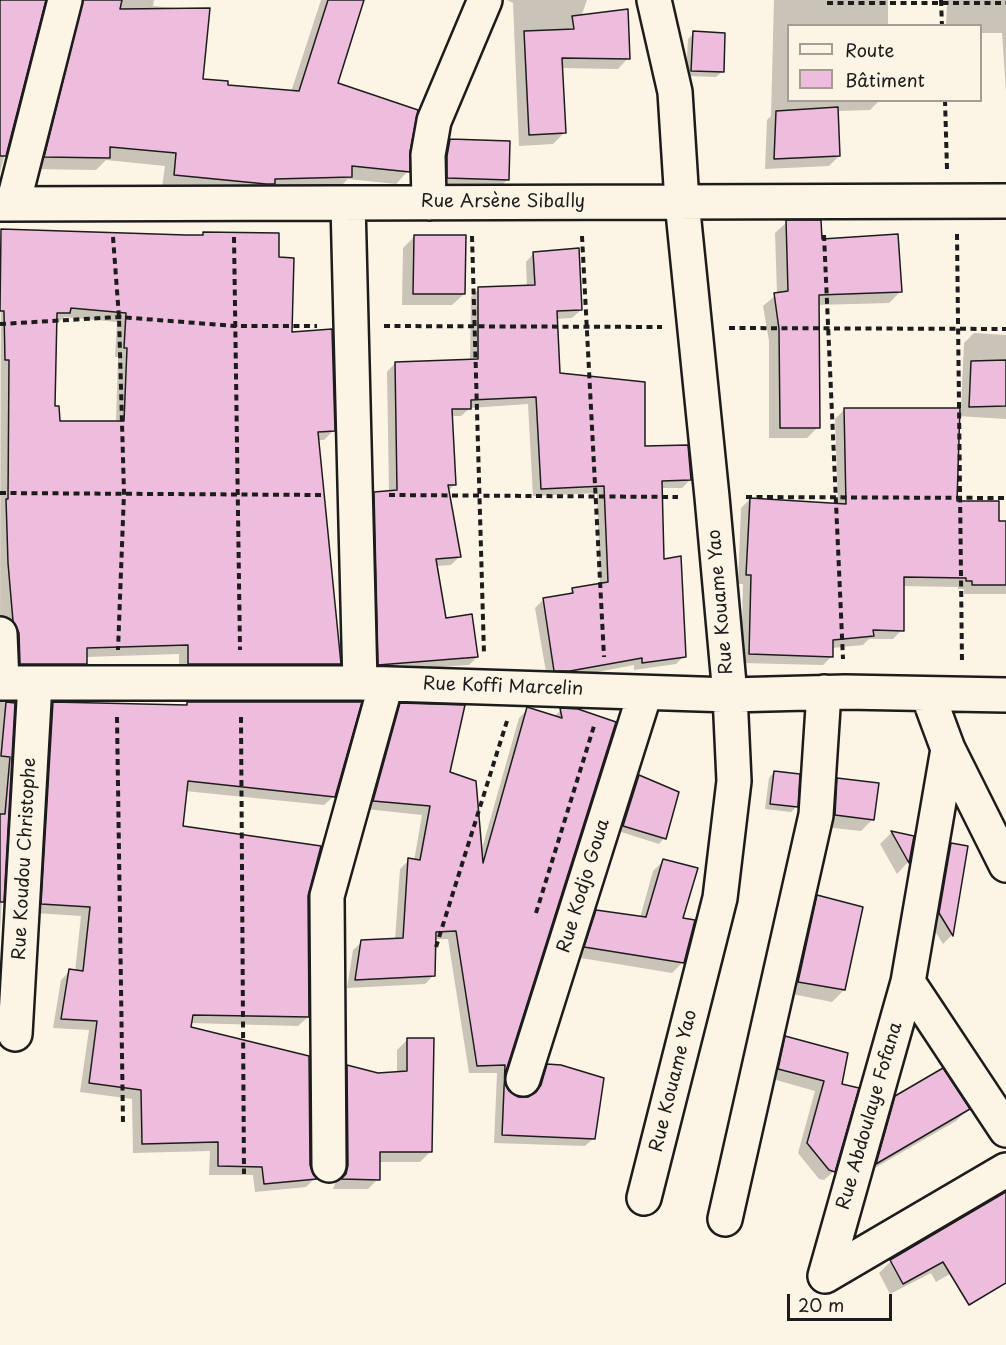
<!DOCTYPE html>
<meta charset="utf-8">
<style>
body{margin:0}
#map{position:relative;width:1006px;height:1345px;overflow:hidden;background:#fcf5e5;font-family:"Playpen Sans",sans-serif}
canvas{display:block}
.legend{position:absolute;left:787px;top:24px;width:195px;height:78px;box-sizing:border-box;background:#fcf5e5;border:2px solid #a29e95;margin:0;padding:8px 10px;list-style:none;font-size:18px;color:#1c1c1c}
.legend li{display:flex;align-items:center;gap:12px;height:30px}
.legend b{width:30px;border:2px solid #a29e95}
.scale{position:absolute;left:787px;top:1294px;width:105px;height:27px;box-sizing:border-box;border:3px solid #1c1c1c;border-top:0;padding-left:8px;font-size:18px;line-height:21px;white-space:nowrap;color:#1c1c1c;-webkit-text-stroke:4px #fcf5e5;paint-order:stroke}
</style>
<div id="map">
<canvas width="1006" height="1345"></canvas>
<ul class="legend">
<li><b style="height:8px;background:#fcf5e5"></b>Route</li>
<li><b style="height:16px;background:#eebddd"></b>Bâtiment</li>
</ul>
<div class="scale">20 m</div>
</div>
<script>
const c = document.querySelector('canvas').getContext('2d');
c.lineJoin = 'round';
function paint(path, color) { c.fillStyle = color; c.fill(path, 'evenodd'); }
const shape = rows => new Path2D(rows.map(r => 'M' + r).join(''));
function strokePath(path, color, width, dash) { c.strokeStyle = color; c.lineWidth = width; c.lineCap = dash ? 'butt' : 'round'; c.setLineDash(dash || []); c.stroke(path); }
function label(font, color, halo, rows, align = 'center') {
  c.font = font + ' "Playpen Sans",sans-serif'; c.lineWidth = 6; c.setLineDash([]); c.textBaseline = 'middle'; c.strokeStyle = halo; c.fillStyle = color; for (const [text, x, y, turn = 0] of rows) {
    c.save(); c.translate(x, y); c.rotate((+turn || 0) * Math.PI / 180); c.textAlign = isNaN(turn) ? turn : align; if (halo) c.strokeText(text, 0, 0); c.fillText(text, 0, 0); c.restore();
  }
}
paint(shape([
 [0,0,44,0,0,173],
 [66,0,154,0,153,6,208,11,201,80,226,87,291,92,321,0,363,0,336,84,408,152,408,171,396,184,348,179,338,189,162,187,165,166,106,160,96,170,33,169],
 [507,0,587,0,581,17,628,58,618,69,561,68,564,133,553,144,519,146,513,3],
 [774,0,890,0,888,0,888,26,788,26,788,100,880,100,870,110,837,111,839,156,829,166,765,169,767,120,771,116],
 [942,0,1006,0,1006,92,1002,33,980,33,980,26,946,26,947,5,942,5],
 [694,33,722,72,716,77,686,76,688,39],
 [450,141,508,179,496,191,436,189,438,153],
 [787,222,901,291,889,303,817,305,818,427,807,438,769,438,769,341,763,306,777,294,775,233],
 [1,231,201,236,204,234,277,259,290,333,333,431,324,440,317,440,339,664,330,673,179,673,179,654,86,657,86,664,76,673,11,673,0,628],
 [64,317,117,322,115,357,118,357,116,422,58,422,54,408,56,322,59,322],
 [415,236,464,294,452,305,402,305,403,248],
 [534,253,581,310,572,318,556,319,559,375,643,447,690,480,682,488,660,488,662,561,684,656,676,664,634,670,634,665,561,679,547,678,535,608,544,599,567,596,573,590,600,585,597,493,533,496,528,404,470,408,461,416,451,416,455,484,448,491,459,557,451,565,436,566,445,620,477,657,469,665,377,671,375,673,366,502,375,494,389,492,387,372,395,363,470,361,471,297,479,289,527,287,526,262],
 [974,333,1006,335,1006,419,958,416,955,503,997,522,1006,522,1006,594,964,594,964,589,958,589,958,587,902,586,902,630,893,639,869,639,863,645,832,648,832,656,823,665,741,663,743,584,738,584,741,508,750,499,838,505,835,419,844,410,961,409,964,343],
 [0,702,14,703,0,932],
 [53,703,184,707,188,703,334,796,324,805,185,791,181,827,307,896,308,1017,298,1026,190,1023,189,1028,309,1165,315,1178,306,1187,255,1192,253,1175,209,1175,210,1151,133,1153,132,1099,80,1092,89,1030,53,1028,61,980,70,971,75,972,81,916,35,913,44,713],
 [401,705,448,773,481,852,519,718,528,709,554,717,561,710,614,723,504,1074,503,1084,508,1092,517,1098,528,1099,533,1095,539,1075,548,1066,594,1138,585,1146,494,1143,497,1073,469,1073,448,939,434,939,434,975,425,984,347,988,353,950,362,942,395,940,400,869,409,860,414,861,422,815,366,809,392,713],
 [774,772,796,807,791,812,765,809,769,778],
 [639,777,664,838,659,844,618,831,633,783],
 [838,780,873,819,861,831,824,827,826,792],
 [891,833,912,837,908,862,897,874,880,844],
 [951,844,966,847,951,936,943,944,930,923,942,854],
 [664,860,681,920,683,962,672,973,575,957,586,922,597,911,640,918,653,871],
 [818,897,844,990,832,1002,787,993,806,909],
 [786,1038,840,1085,834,1171,824,1180,819,1179,798,1153,815,1091,769,1078,776,1048],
 [407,1040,431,1151,420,1162,379,1162,378,1179,368,1189,333,1189,338,1176,337,1077,347,1067,377,1074,397,1073,397,1050],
 [896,1097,968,1109,956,1121,866,1173,884,1109],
 [1006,1193,1006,1233,960,1268,936,1282,931,1273,890,1294,879,1273,891,1261]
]), '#0003');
const building = shape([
 [0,0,46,0,6,156,0,156,0,0],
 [83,0,122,0,120,9,210,8,203,79,228,81,228,85,299,91,328,0,364,0,338,83,418,110,410,152,410,172,352,166,352,177,275,179,275,184,266,184,174,175,176,153,110,147,110,158,44,157,83,0],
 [628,9,630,59,562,58,566,133,529,135,524,31,574,29,572,16,628,9],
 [693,31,725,33,724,72,691,71,693,31],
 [838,107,840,156,774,159,776,111,838,107],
 [450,139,510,141,509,180,447,178,447,156,450,139],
 [786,220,821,220,822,239,898,234,902,292,819,295,820,428,780,428,779,329,774,293,788,291,786,220],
 [1,229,186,235,203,235,203,232,279,233,279,257,294,258,292,332,332,329,335,431,318,432,341,664,188,664,188,645,87,648,87,664,20,664,19,633,13,621,8,563,6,499,8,499,9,360,5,360,4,311,0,311,1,229],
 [71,308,126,313,124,348,127,348,124,421,60,421,59,406,55,406,57,313,70,313,71,308],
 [414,235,466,235,465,294,413,294,414,235],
 [579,248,582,310,557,311,560,373,645,382,645,446,688,445,691,480,662,481,664,559,681,556,686,657,642,663,642,658,570,671,554,671,543,598,573,593,572,588,608,582,604,486,541,489,536,397,471,400,471,409,452,409,456,485,448,485,461,557,436,559,446,618,472,614,478,657,378,665,374,492,397,490,395,362,478,359,478,287,535,285,533,252,579,248],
 [1006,360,1006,406,969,407,971,361,1006,360],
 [844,408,960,408,957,501,999,501,999,521,1006,521,1006,585,972,585,972,581,966,581,966,578,904,577,904,631,873,630,874,636,833,640,833,657,749,654,751,575,746,575,750,498,846,504,844,408],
 [6,702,15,703,4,902,0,902,0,814,5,814,10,757,1,756,6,702],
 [53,702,187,705,187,702,362,702,335,797,188,781,183,826,321,846,308,896,309,1017,193,1015,191,1027,309,1056,310,1165,313,1174,317,1179,264,1184,262,1167,218,1166,218,1142,142,1144,141,1090,89,1083,97,1021,61,1019,69,969,83,971,90,907,41,904,53,702],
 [400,703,465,705,450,772,476,781,483,863,527,707,562,718,560,708,578,709,616,722,505,1074,505,1084,509,1091,518,1097,528,1097,536,1092,541,1085,547,1064,561,1065,604,1078,595,1139,502,1135,505,1065,477,1066,456,931,436,932,435,976,355,980,361,940,403,938,408,858,420,860,430,806,373,801,400,703],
 [774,771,800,774,798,807,770,804,774,771],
 [639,775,679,792,666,839,623,826,639,775],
 [837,778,879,783,874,820,835,815,837,778],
 [891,831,914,836,909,863,891,831],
 [951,843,968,846,953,936,939,913,951,843],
 [663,859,698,868,683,918,695,920,684,963,584,947,596,910,646,917,663,859],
 [817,895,863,907,845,990,798,982,817,895],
 [785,1036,848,1053,842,1084,859,1088,835,1172,829,1170,807,1143,824,1081,778,1069,785,1036],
 [407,1038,434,1038,432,1152,380,1152,380,1180,341,1179,346,1174,348,1165,347,1065,378,1073,407,1071,407,1038],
 [943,1068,970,1109,876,1164,895,1096,943,1068],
 [1006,1192,1006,1283,969,1305,943,1262,903,1284,890,1260,1006,1192]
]);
paint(building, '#eebddd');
strokePath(building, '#1c1c1c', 1.5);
const street = shape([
 [348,203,360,683],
 [429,203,428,155,434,121,485,0],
 [0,204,1006,201],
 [13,204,65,0],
 [0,634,2,683],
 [0,683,360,683,730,695,845,692,1006,695],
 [928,695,948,749,1006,865],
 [948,749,908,982,825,1276,1006,1170],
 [908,982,1006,1130],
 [15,1034,35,683],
 [523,1079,645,693],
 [329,1165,327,896,386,684],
 [644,1198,720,898,734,781,730,695,712,497,682,202,675,92,654,0],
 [725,1219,816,815,824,692]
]);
strokePath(street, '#1c1c1c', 38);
strokePath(shape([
 [941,0,942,26],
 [827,3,1006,3],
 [945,100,947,169],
 [957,234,962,662],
 [824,235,843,659],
 [472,236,484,654],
 [582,236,604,657],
 [113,237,119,317,124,493,118,650],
 [234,237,240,650],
 [0,324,119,317,235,326,317,326],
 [384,326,662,327],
 [729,328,1006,329],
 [0,493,321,495],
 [389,495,678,497],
 [746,497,1006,498],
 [117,717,123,1123],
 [241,717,244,1174],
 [536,913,594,726],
 [436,947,507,721]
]), '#1c1c1c', 4, [6, 4.5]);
strokePath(street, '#fcf5e5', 33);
label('18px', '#1c1c1c', '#fcf5e5', [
 ["Rue Arsène Sibally",503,202],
 ["Rue Kouame Yao",721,602,-95],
 ["Rue Koffi Marcelin",503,687,2],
 ["Rue Koudou Christophe",25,859,-87],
 ["Rue Kodjo Goua",584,886,-73],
 ["Rue Kouame Yao",674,1081,-76],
 ["Rue Abdoulaye Fofana",870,1116,-74]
]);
</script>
